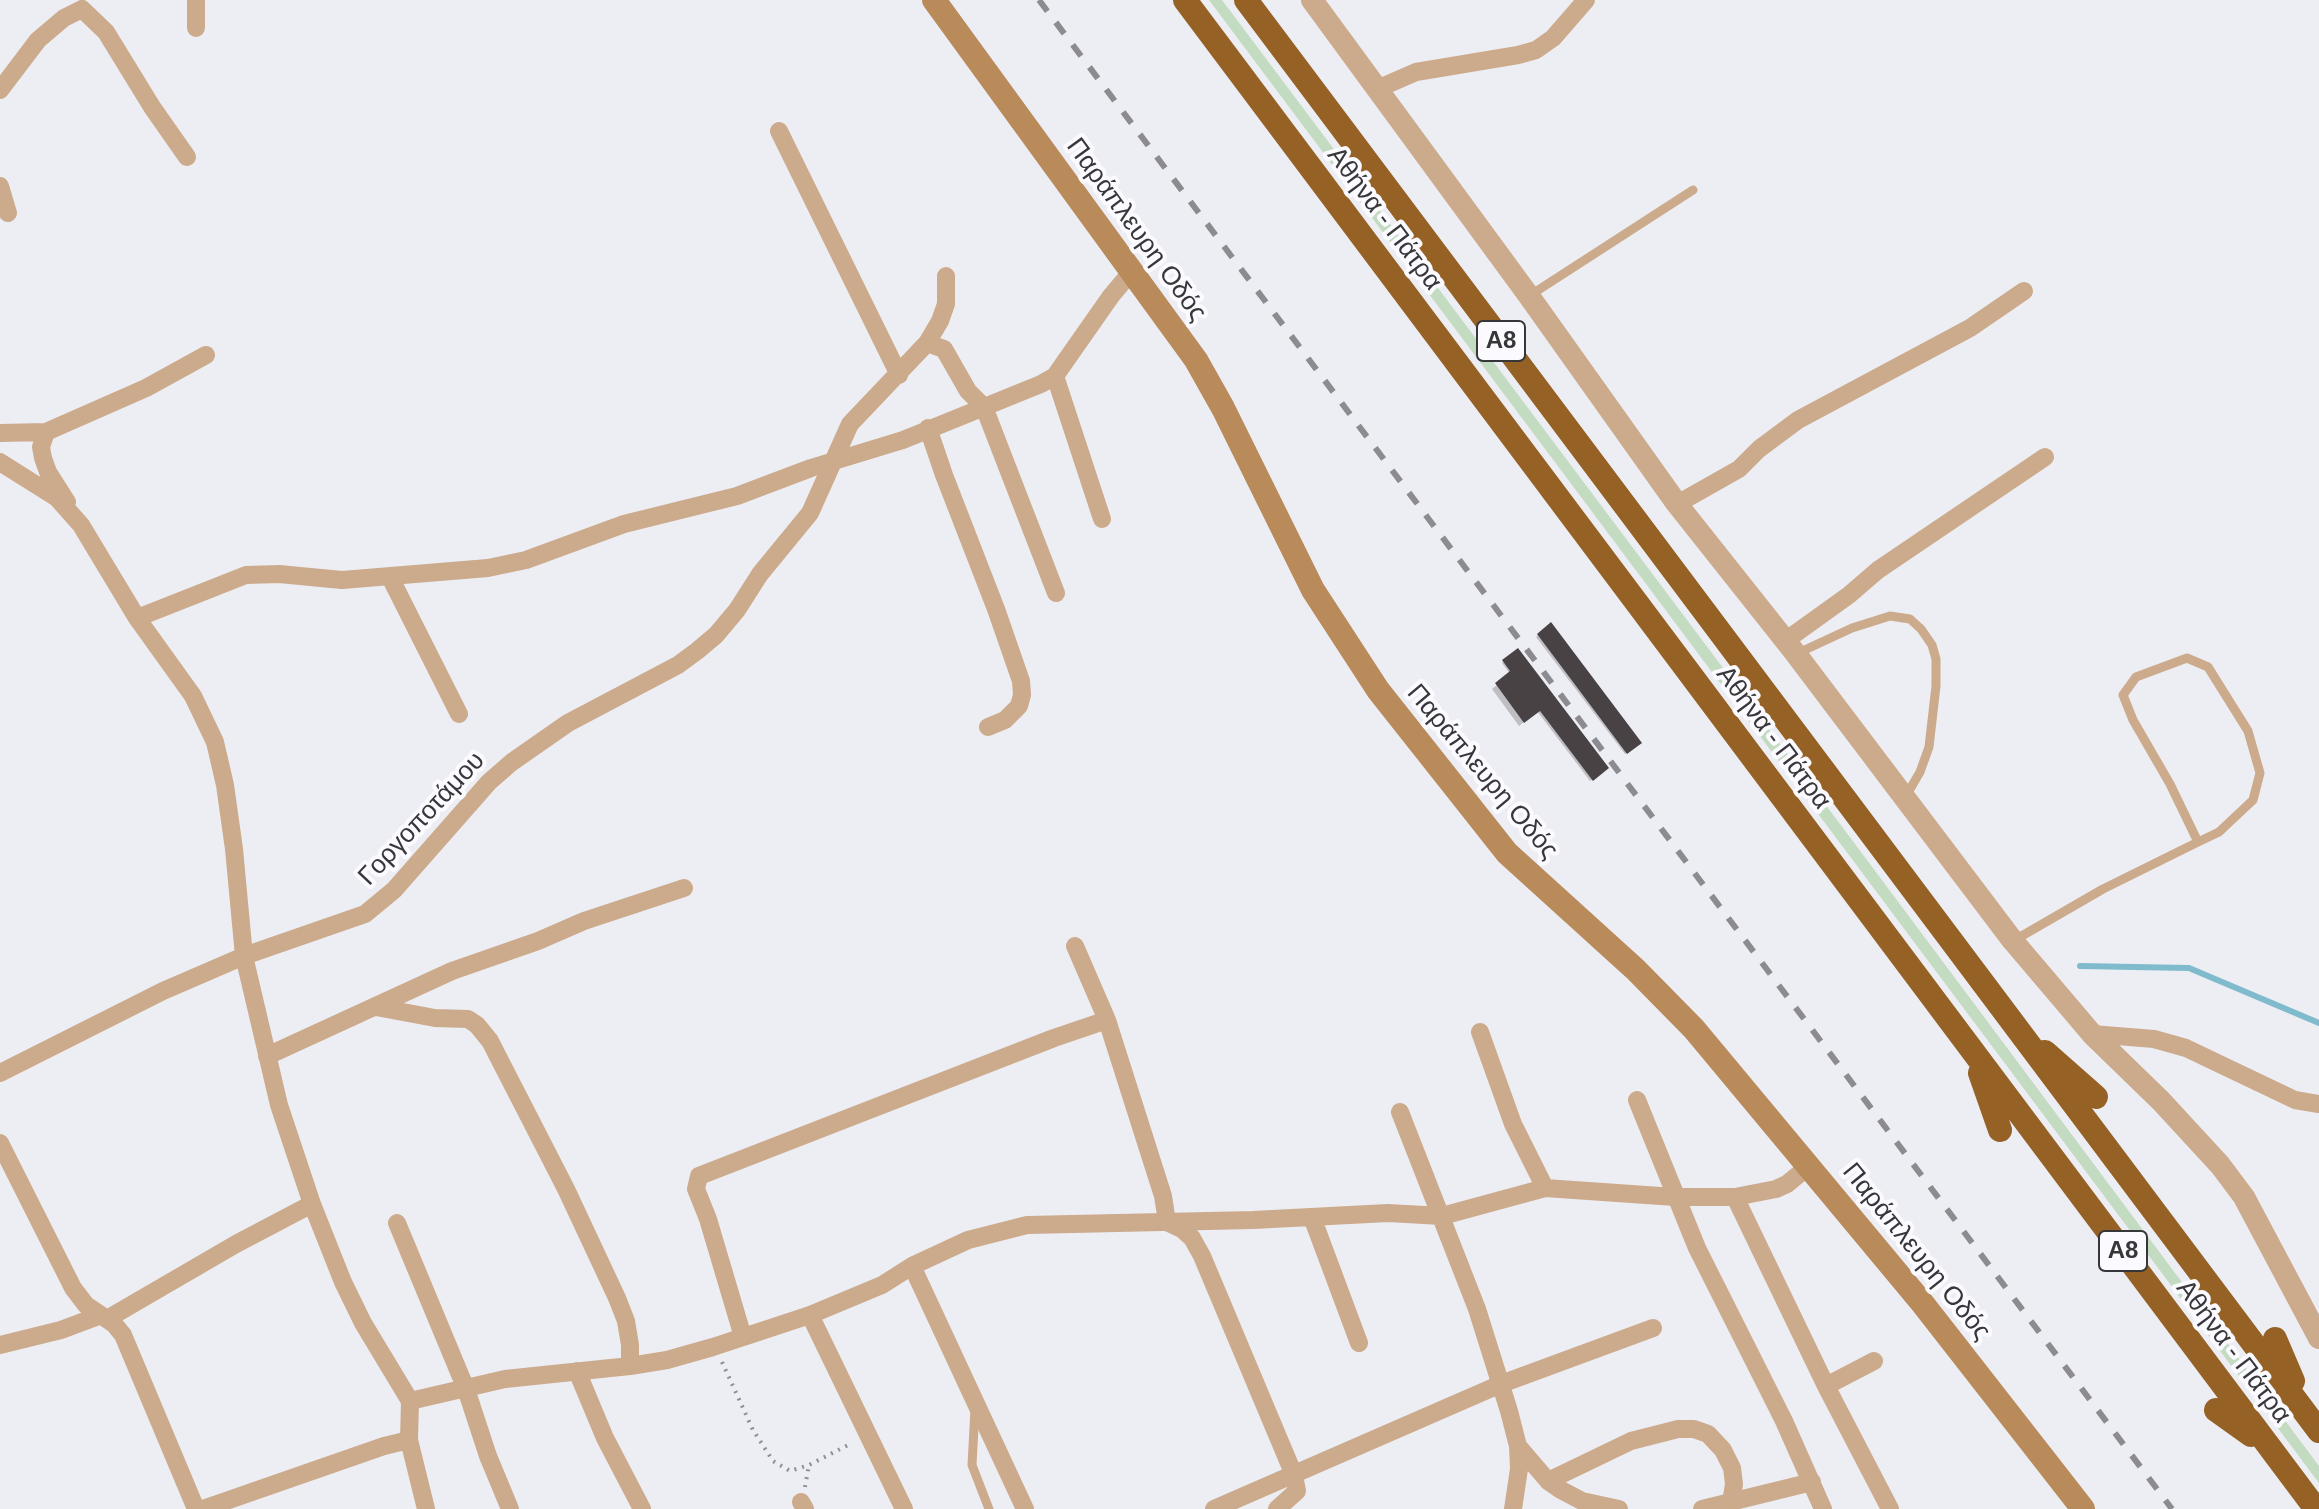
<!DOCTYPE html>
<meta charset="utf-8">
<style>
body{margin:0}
canvas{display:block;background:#ededf4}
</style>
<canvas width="2319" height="1509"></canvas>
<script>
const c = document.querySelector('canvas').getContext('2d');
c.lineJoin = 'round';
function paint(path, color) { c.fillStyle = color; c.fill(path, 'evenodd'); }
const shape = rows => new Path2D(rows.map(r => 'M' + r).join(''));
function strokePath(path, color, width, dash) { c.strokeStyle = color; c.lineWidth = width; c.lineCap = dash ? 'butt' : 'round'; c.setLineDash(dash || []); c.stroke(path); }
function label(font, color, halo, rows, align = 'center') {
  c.font = font + ' Helvetica,sans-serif'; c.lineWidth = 8; c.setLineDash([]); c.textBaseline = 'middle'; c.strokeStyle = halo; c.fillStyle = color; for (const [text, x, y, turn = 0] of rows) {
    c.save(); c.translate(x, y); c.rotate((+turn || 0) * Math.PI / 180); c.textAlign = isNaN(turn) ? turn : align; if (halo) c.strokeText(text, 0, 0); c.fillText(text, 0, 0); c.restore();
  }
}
paint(shape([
 [1209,0,1222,0,1855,844,2319,1466,2319,1483]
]), '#c2dbc1');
paint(shape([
 [1538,635,1639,743,1625,754,1536,637],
 [1517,651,1606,768,1590,781,1537,711,1519,726,1492,689,1510,674,1502,663]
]), '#0003');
strokePath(shape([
 [2080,966,2189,968,2319,1023]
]), '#7fbbcd', 6);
paint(shape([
 [1551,622,1642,743,1627,754,1537,634],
 [1518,648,1609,768,1593,781,1540,711,1524,723,1495,683,1510,671,1502,660]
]), '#494244');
strokePath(shape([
 [722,1362,753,1430,773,1461,790,1471,809,1465,852,1443],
 [805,1487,809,1465]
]), '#8f8f94', 4, [2, 6]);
strokePath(shape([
 [1529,296,1693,190],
 [1796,654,1852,628,1890,616,1910,619,1921,629,1932,645,1936,659,1936,686,1929,747,1920,772,1906,796],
 [2013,941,2103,889,2198,842,2219,832,2253,800,2260,773,2248,731,2208,667,2187,658,2136,677,2123,695,2133,720,2170,784,2198,842],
 [975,1409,972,1465,989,1509]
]), '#ccab8c', 9);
strokePath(shape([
 [196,28,196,0],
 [1377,89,1416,72,1518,55,1536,50,1553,38,1586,0],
 [0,90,38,40,64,18,82,9,106,32,152,107,187,157],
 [779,131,899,375],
 [0,186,8,213],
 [927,343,944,349,968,391,984,407,1056,593],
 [1055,376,1102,519],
 [928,428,944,475,996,609,1021,681,1022,695,1019,706,1005,720,988,727],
 [46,432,41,447,43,458,48,472,67,502],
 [0,433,46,432,146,388,206,355],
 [0,462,57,498,81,525,137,618,193,696,215,742,225,785,234,849,244,956,279,1105,312,1204,343,1282,363,1323,410,1401,409,1440,426,1509],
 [1677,504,1739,469,1759,449,1798,420,1970,328,2024,291],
 [390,577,459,714],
 [137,618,246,575,279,574,342,580,488,568,526,560,624,524,737,496,811,468,903,440,1041,384,1055,376,1111,296,1132,271],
 [1785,641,1849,595,1878,570,2045,457],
 [1075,946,1107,1020,1163,1196,1167,1222,1182,1229,1192,1238,1202,1256,1294,1475,1297,1491,1277,1509],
 [376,1007,435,1018,468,1019,477,1025,490,1041,566,1189,617,1298,626,1321,630,1345,630,1366],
 [1480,1032,1513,1124,1545,1188],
 [2092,1034,2154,1039,2186,1048,2295,1100,2319,1104],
 [267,1056,452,971,538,941,584,921,684,888],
 [0,1073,163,991,244,956,365,914,394,890,489,782,512,762,568,723,678,665,697,651,716,635,737,610,760,574,810,513,850,424,927,343,940,321,946,304,946,276],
 [1637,1100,1697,1248,1784,1421,1823,1509],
 [1400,1112,1477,1309,1509,1411,1518,1446,1519,1469,1513,1509],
 [0,1143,73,1288,86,1305,114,1324,123,1335,196,1509],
 [1735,1197,1826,1386,1890,1509],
 [1312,1217,1359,1343],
 [397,1223,466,1389,488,1456,510,1509],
 [912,1266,1025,1509],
 [810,1315,904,1509],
 [107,1319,236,1244,312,1204],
 [743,1337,708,1219,696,1189,699,1176,1054,1038,1107,1020],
 [0,1345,61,1330,101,1315],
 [577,1371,605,1438,642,1509],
 [1826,1386,1874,1361],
 [410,1401,505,1379,630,1366,667,1360,713,1347,810,1315,882,1285,912,1266,968,1240,1027,1225,1253,1220,1388,1213,1442,1216,1545,1188,1675,1197,1735,1197,1776,1189,1787,1184,1810,1165],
 [1518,1446,1548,1481,1561,1490,1582,1501,1619,1509],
 [1548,1481,1631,1441,1678,1429,1694,1429,1708,1434,1723,1450,1732,1468,1734,1484,1731,1503],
 [801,1502,805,1509],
 [203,1509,384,1446,409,1440],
 [1214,1509,1501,1384,1653,1328],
 [1702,1509,1812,1482]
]), '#ccab8c', 18);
strokePath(shape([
 [1312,0,1529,296,1677,504,1796,654,2013,941,2092,1034,2161,1101,2220,1165,2244,1197,2319,1338]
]), '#ccab8c', 22);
strokePath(shape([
 [934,0,1196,360,1223,408,1313,590,1378,690,1507,853,1636,970,1694,1029,1923,1304,2083,1509]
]), '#b98a5a', 24);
strokePath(shape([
 [1185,0,2316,1509],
 [1246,0,2319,1431],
 [2045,1052,2096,1097],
 [1980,1073,2000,1130],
 [2275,1339,2293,1381],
 [2216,1410,2251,1435]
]), '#956124', 24);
strokePath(shape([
 [1039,0,2172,1509]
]), '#8b8b90', 6, [14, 14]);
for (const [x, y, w] of [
 [1501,341,48],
 [2123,1251,48]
]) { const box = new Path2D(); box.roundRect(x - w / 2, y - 20, w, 40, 6); c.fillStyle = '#fbfaff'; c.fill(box); strokePath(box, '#37373a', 2); }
label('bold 24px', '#37373a', null, [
 ["Α8",1501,341],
 ["Α8",2123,1251]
]);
label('26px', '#37373a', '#fbfaff', [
 ["Αθήνα - Πάτρα",1384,219,53],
 ["Παράπλευρη Οδός",1136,230,54],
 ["Αθήνα - Πάτρα",1773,738,53],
 ["Παράπλευρη Οδός",1482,772,50],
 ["Γοργοποτάμου",422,819,-47],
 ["Παράπλευρη Οδός",1916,1252,51],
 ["Αθήνα - Πάτρα",2233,1352,53]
]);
</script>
